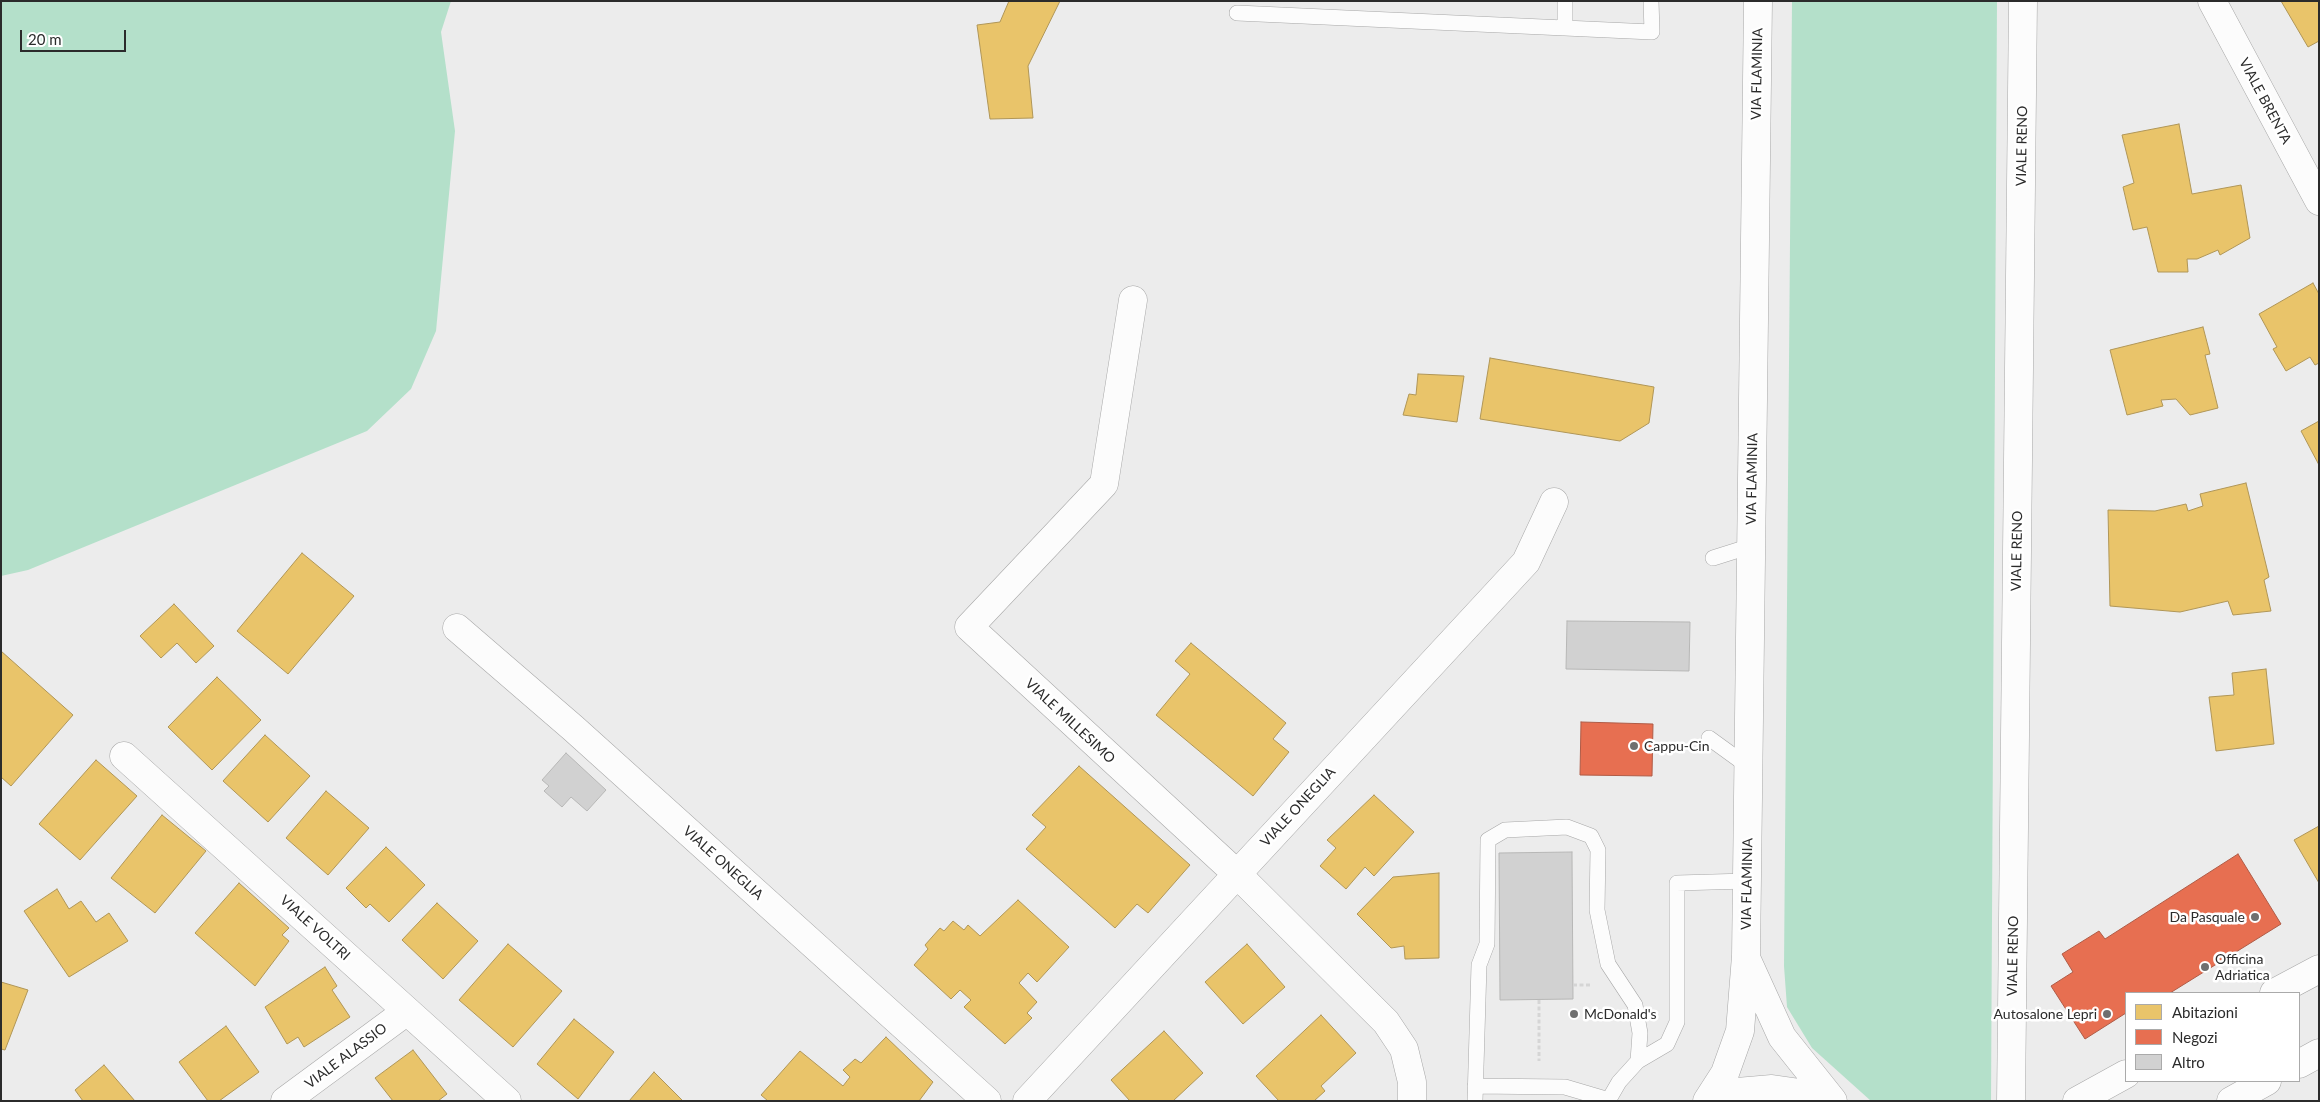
<!DOCTYPE html>
<style>
body{margin:0}
#map{position:relative;width:2320px;height:1102px;overflow:hidden;background:#ececec;font-family:Lato,sans-serif}
canvas{display:block}
.frame{position:absolute;inset:0;border:2px solid #2b2b2b;pointer-events:none}
.legend{position:absolute;left:2125px;top:992px;width:175px;height:90px;box-sizing:border-box;background:#fff;border:1px solid #aaa;margin:0;padding:6px 9px;list-style:none;font-size:15px;color:#2b2b2b}
.legend li{display:flex;align-items:center;gap:10px;height:25px}
.legend b{width:25px;border:1px solid #aaa}
.scale{position:absolute;left:20px;top:30px;width:106px;height:22px;box-sizing:border-box;border:2px solid #2b2b2b;border-top:0;padding-left:6px;font-size:15px;line-height:18px;white-space:nowrap;color:#2b2b2b;-webkit-text-stroke:4px #fff;paint-order:stroke}
</style>
<div id="map">
<canvas width="2320" height="1102"></canvas>
<div class="frame"></div>
<ul class="legend">
<li><b style="height:14px;background:#e9c46a"></b>Abitazioni</li>
<li><b style="height:14px;background:#e76f51"></b>Negozi</li>
<li><b style="height:14px;background:#d1d1d1"></b>Altro</li>
</ul>
<div class="scale">20 m</div>
</div>
<script>
const c = document.querySelector('canvas').getContext('2d');
c.lineJoin = 'round';
function paint(path, color) { c.fillStyle = color; c.fill(path, 'evenodd'); }
const shape = rows => new Path2D(rows.map(r => 'M' + r).join(''));
function strokePath(path, color, width, dash) { c.strokeStyle = color; c.lineWidth = width; c.lineCap = dash ? 'butt' : 'round'; c.setLineDash(dash || []); c.stroke(path); }
function label(font, color, halo, rows, align = 'center') {
  c.font = font + ' Lato,sans-serif'; c.lineWidth = 5; c.setLineDash([]); c.textBaseline = 'middle'; c.strokeStyle = halo; c.fillStyle = color; for (const [text, x, y, turn = 0] of rows) {
    c.save(); c.translate(x, y); c.rotate((+turn || 0) * Math.PI / 180); c.textAlign = isNaN(turn) ? turn : align; if (halo) c.strokeText(text, 0, 0); c.fillText(text, 0, 0); c.restore();
  }
}
paint(shape([
 [1,1,451,1,441,32,455,131,436,331,411,389,367,431,28,570,1,576],
 [1792,1,1997,1,1991,1101,1871,1101,1812,1048,1787,1007,1784,966]
]), '#b4e0ca');
const homes = shape([
 [1009,1,1060,1,1028,66,1033,118,990,119,977,25,1000,22,1009,1],
 [2281,1,2319,1,2319,41,2308,47,2281,1],
 [2179,124,2192,194,2241,185,2250,238,2220,255,2218,250,2197,259,2187,259,2188,272,2158,272,2147,227,2133,230,2123,187,2134,183,2122,135,2179,124],
 [2313,283,2319,294,2319,363,2315,365,2310,357,2286,371,2273,349,2277,347,2259,314,2313,283],
 [2203,327,2210,354,2205,355,2218,408,2190,415,2176,399,2161,400,2163,406,2127,415,2110,350,2203,327],
 [1490,358,1654,387,1649,423,1620,441,1480,419,1490,358],
 [1418,374,1464,376,1457,422,1403,415,1409,394,1416,395,1418,374],
 [2319,421,2319,465,2301,431,2319,421],
 [2246,483,2269,577,2264,580,2271,611,2233,615,2228,601,2180,612,2110,606,2108,510,2155,511,2186,504,2188,511,2203,506,2200,494,2246,483],
 [302,553,354,596,288,674,237,631,302,553],
 [174,604,214,646,196,663,177,643,161,658,140,636,174,604],
 [1191,643,1286,723,1273,739,1289,752,1253,796,1156,715,1190,674,1175,661,1191,643],
 [1,651,73,715,11,786,1,777,1,651],
 [2266,669,2274,744,2216,751,2209,697,2234,695,2232,673,2266,669],
 [217,677,261,720,212,770,168,727,217,677],
 [265,735,310,776,268,822,223,781,265,735],
 [96,760,137,796,80,860,39,824,96,760],
 [1079,766,1190,865,1148,913,1137,904,1115,928,1026,849,1046,827,1032,815,1079,766],
 [326,791,369,828,328,875,286,838,326,791],
 [1374,795,1414,832,1374,876,1365,867,1346,889,1320,866,1336,848,1327,840,1374,795],
 [162,815,206,851,155,913,111,878,162,815],
 [2319,826,2319,883,2294,840,2319,826],
 [386,847,425,885,389,922,370,904,366,908,346,888,386,847],
 [1439,873,1439,958,1405,959,1404,946,1391,948,1357,914,1393,877,1439,873],
 [239,883,289,928,282,935,289,941,255,986,195,933,239,883],
 [57,889,69,909,81,901,96,922,109,913,128,941,69,977,24,911,57,889],
 [1018,900,1069,947,1037,982,1028,973,1019,983,1037,1002,1027,1013,1032,1018,1005,1044,964,1007,971,1000,960,990,951,999,914,965,928,949,925,945,940,928,944,931,953,921,964,930,968,925,980,936,1018,900],
 [437,903,478,941,443,979,402,940,437,903],
 [508,944,562,991,513,1047,459,1000,508,944],
 [1247,944,1285,987,1243,1024,1205,982,1247,944],
 [325,967,337,986,332,990,350,1017,304,1047,298,1037,287,1044,265,1007,325,967],
 [1,982,28,990,5,1050,1,1049,1,982],
 [1321,1015,1356,1053,1321,1086,1325,1091,1314,1101,1279,1101,1256,1076,1321,1015],
 [574,1019,614,1052,578,1099,537,1064,574,1019],
 [226,1026,259,1072,219,1101,208,1101,179,1062,226,1026],
 [1164,1031,1203,1073,1173,1101,1130,1101,1111,1080,1164,1031],
 [886,1037,933,1082,919,1101,768,1101,761,1095,800,1051,843,1086,850,1077,843,1070,855,1059,861,1063,886,1037],
 [413,1050,447,1094,438,1101,393,1101,375,1078,413,1050],
 [104,1065,135,1101,83,1101,75,1090,104,1065],
 [654,1072,683,1101,629,1101,654,1072]
]);
paint(homes, '#e9c46a');
strokePath(homes, '#b09657', 1);
const shops = shape([
 [1581,722,1653,724,1652,776,1580,775,1581,722],
 [2238,854,2281,924,2170,993,2126,993,2126,1013,2085,1039,2051,986,2073,972,2062,954,2099,931,2105,939,2238,854]
]);
paint(shops, '#e76f51');
strokePath(shops, '#af5b46', 1);
const building = shape([
 [1567,621,1690,622,1689,671,1566,669,1567,621],
 [566,753,606,790,587,811,571,797,562,807,544,791,549,786,542,780,566,753],
 [1572,852,1573,999,1500,1000,1499,853,1572,852]
]);
paint(building, '#d1d1d1');
strokePath(building, '#b7b7b6', 1);
const service = shape([
 [1237,13,1652,32,1651,1],
 [1565,28,1565,1],
 [1713,558,1751,546],
 [1709,738,1749,767],
 [1475,1086,1565,1087,1609,1100],
 [1475,1101,1479,965,1487,944,1488,840,1505,830,1567,827,1591,836,1598,850,1597,910,1608,964,1635,1005,1640,1033,1638,1061],
 [1608,1101,1619,1082,1638,1061,1667,1044,1677,1022,1677,883,1747,881]
]);
const minor = shape([
 [2212,1,2319,201],
 [1133,300,1104,484,969,627,1236,873,1386,1022,1404,1049,1412,1082,1412,1101],
 [457,628,573,728,987,1101],
 [124,756,507,1101],
 [2274,993,2319,969],
 [285,1101,407,1011],
 [1027,1101,1526,562,1554,502],
 [2011,1101,2023,1],
 [2077,1101,2126,1074]
]);
const tertiary = shape([
 [2299,1064,2319,1053],
 [2231,1101,2267,1081]
]);
const primary = shape([
 [1747,960,1782,1037,1833,1101],
 [1707,1101,1725,1073,1740,1031,1746,956,1758,1],
 [1715,1101,1737,1092,1772,1089,1807,1094,1821,1101]
]);
strokePath(service, '#a7a7a7', 16);
strokePath(minor, '#a7a7a7', 29);
strokePath(tertiary, '#a7a7a7', 29);
strokePath(primary, '#a7a7a7', 29);
strokePath(shape([
 [1573,985,1590,985],
 [1539,1000,1539,1061]
]), '#d5d5d5', 3, [4, 2.5]);
strokePath(service, '#fcfcfc', 15);
strokePath(minor, '#fcfcfc', 28);
strokePath(tertiary, '#fcfcfc', 28);
strokePath(primary, '#fcfcfc', 28);
for (const [x, y, r, color] of [
 [1634,746,5,"#6f6f6f"],
 [2255,917,5,"#6f6f6f"],
 [2205,967,5,"#6f6f6f"],
 [1574,1014,5,"#6f6f6f"],
 [2107,1014,5,"#6f6f6f"]
]) { const dot = new Path2D(); dot.arc(x, y, r, 0, 2 * Math.PI); c.fillStyle = color; c.fill(dot); strokePath(dot, '#fff', 2); }
label('14px', '#2b2b2b', '#fff', [
 ["VIA FLAMINIA",1757,74,-89],
 ["VIALE BRENTA",2265,101,62],
 ["VIALE RENO",2022,146,-89],
 ["VIA FLAMINIA",1752,479,-89],
 ["VIALE RENO",2017,551,-89],
 ["VIALE MILLESIMO",1070,721,43],
 ["VIALE ONEGLIA",1298,807,-47],
 ["VIALE ONEGLIA",723,863,42],
 ["VIA FLAMINIA",1747,884,-89],
 ["VIALE VOLTRI",315,928,42],
 ["VIALE RENO",2013,956,-89],
 ["VIALE ALASSIO",346,1056,-37]
]);
label('14px', '#2b2b2b', '#fff', [
 ["Cappu-Cin",1644,746],
 ["Da Pasquale",2245,917,"right"],
 ["Officina",2215,959],
 ["Adriatica",2215,975],
 ["McDonald's",1584,1014],
 ["Autosalone Lepri",2097,1014,"right"]
], 'left');
</script>
